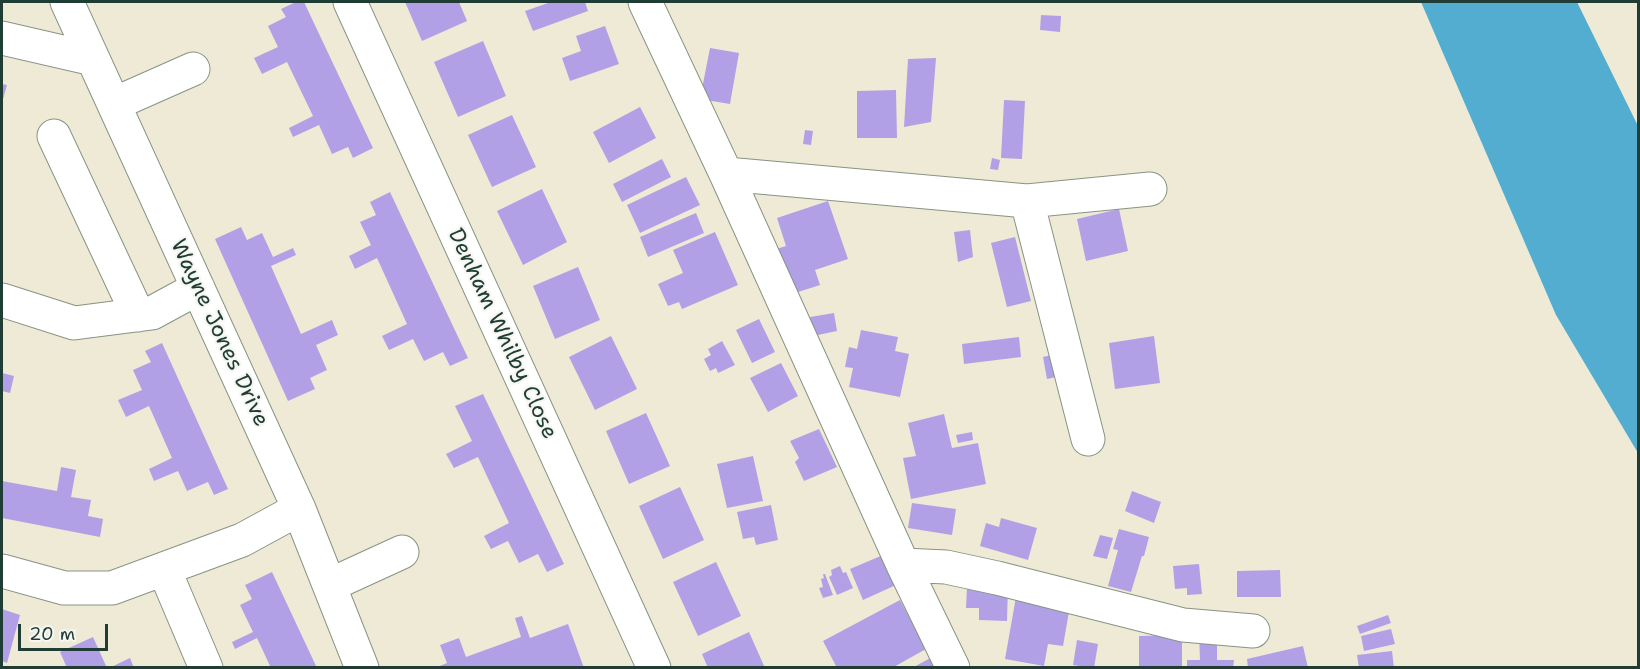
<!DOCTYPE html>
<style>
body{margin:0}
#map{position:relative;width:1640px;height:669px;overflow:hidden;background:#efead5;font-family:"Shantell Sans",sans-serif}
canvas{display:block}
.frame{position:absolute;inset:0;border:3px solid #1f3d34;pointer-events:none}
.scale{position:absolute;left:18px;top:624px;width:90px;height:27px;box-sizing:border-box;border:3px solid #1f3d34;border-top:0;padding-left:8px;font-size:18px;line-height:21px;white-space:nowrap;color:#1f3d34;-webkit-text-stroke:4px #f6f6f2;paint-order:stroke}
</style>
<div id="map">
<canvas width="1640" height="669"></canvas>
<div class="frame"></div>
<div class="scale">20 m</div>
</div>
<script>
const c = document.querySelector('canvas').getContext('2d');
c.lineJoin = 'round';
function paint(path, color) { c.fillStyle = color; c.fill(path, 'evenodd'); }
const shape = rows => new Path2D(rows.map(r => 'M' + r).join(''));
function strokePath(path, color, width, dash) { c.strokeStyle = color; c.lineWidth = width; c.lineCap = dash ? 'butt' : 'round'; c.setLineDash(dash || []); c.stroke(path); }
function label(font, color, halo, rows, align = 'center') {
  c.font = font + ' "Shantell Sans",sans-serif'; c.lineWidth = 4.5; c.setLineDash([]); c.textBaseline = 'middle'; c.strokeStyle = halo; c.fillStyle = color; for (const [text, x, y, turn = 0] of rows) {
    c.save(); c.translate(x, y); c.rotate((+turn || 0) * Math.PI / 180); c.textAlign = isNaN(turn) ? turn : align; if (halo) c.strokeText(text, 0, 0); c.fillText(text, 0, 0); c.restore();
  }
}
paint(shape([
 [1421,2,1577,2,1638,126,1638,453,1556,315]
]), '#52add0');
paint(shape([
 [296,2,304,2,373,148,353,158,348,147,332,154,319,125,293,137,289,128,313,116,287,62,262,74,254,58,278,47,268,26,286,17,281,9],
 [405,2,459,2,467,21,422,41],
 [551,2,585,2,588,11,533,31,525,11],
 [1041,15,1061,16,1060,32,1040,30],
 [605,26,619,64,570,81,562,58,581,51,576,36],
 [483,41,506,96,458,117,434,62],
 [710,48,739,53,730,104,700,99],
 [936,58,931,122,904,127,908,59],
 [2,84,7,85,2,103],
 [896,90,897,138,857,138,857,91],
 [1004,100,1025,101,1022,159,1001,158],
 [640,107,656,138,609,163,593,132],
 [512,115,536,167,492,187,468,135],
 [805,130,813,131,811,145,803,144],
 [992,158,1000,160,998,170,990,169],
 [662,159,671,177,622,202,613,184],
 [686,177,700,205,640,233,627,205],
 [542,189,567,242,523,265,497,211],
 [390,192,468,358,450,366,443,352,424,361,413,339,389,350,382,336,407,324,377,258,355,269,349,256,371,245,360,222,376,215,370,202],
 [828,201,848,259,815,270,820,285,795,293,770,251,786,246,777,218],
 [1119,209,1128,251,1086,261,1077,219],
 [696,213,704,233,648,257,640,237],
 [241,227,247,240,262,233,273,257,293,248,296,255,271,266,301,334,332,320,338,335,316,345,327,370,310,378,315,389,288,401,215,239],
 [970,230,973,257,958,262,954,232],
 [715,232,738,285,682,309,679,302,668,306,658,284,683,273,673,250],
 [1015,237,1031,301,1007,307,991,243],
 [578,267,600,320,555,339,533,286],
 [834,313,837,331,813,336,810,317],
 [759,319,775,352,752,363,736,330],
 [861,330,898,337,895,351,909,354,900,397,849,387,853,368,845,367,849,347,857,349],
 [611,336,637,389,595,410,569,357],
 [1154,336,1160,383,1115,389,1109,343],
 [1019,337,1021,357,964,364,962,344],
 [722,341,735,365,718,373,716,368,710,371,704,359,711,355,708,349],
 [162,343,228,489,214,495,208,482,187,491,178,471,154,481,149,469,172,458,149,406,126,417,118,400,142,390,133,370,151,362,145,351],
 [1052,355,1056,377,1047,379,1043,357],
 [781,363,798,396,768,412,750,378],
 [2,373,14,376,10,393,2,391],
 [483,394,564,564,547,572,538,554,519,563,508,541,491,549,484,536,509,523,478,457,454,468,446,454,472,441,455,406],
 [646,413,670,466,629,484,606,431],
 [944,414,952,448,978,443,986,484,911,499,903,458,916,456,908,423],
 [819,429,837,467,804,481,795,462,799,458,790,441],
 [972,432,973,440,958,443,956,435],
 [753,456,763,501,727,508,717,464],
 [61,467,76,470,71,497,91,500,88,516,103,519,100,537,2,518,2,481,57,491],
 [680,487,704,540,663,559,639,506],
 [1132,491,1161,502,1154,523,1125,511],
 [912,503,956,509,952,535,908,528],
 [771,505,778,540,756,545,754,537,743,539,737,512],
 [1001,518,1037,528,1028,560,980,546,986,523,999,527],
 [1119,529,1149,537,1144,556,1142,556,1131,592,1108,586,1118,550,1113,549],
 [1100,535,1113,538,1107,559,1093,556],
 [883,555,896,585,863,600,850,569],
 [716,562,741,616,698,636,673,582],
 [1199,564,1202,594,1187,595,1187,588,1175,589,1173,566],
 [840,566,843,573,846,572,853,588,837,595,829,577,832,575,831,570],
 [1280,570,1281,597,1237,597,1237,571],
 [272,572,317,668,271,668,257,638,235,649,232,642,253,632,240,605,252,599,245,585],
 [823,574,825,574,833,595,823,598,819,588,823,587,821,579,824,578],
 [967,586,1008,586,1007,621,979,620,979,608,966,608],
 [1016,597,1070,606,1063,646,1048,644,1044,666,1005,659],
 [900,600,926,649,892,668,837,668,823,641],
 [2,609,20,615,7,663,2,661],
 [1388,615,1391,623,1360,634,1357,626],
 [522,616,530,638,568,624,584,668,435,668,447,663,440,645,459,638,466,657,521,637,515,618],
 [1391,629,1395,644,1364,651,1361,636],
 [749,632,765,668,708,668,702,654],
 [1199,632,1217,632,1217,660,1234,660,1233,668,1187,668,1187,660,1200,660],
 [1182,635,1182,668,1139,668,1139,636],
 [93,637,107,668,67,668,60,652],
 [1077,640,1098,644,1094,668,1073,665],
 [1303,646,1308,668,1248,668,1247,659],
 [1392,651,1394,668,1359,668,1357,655],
 [934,656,939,668,912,668],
 [130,658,134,668,109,668]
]), '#b2a0e6');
const street = shape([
 [67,2,299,509,362,668],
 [350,2,654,668],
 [645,2,726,174,903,565,953,668],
 [2,38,93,59],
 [114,104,193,69],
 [54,136,138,315],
 [726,174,1027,201,1150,189],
 [1027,201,1088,439],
 [2,300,74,323,152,313,198,288],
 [903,565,946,567,997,578,1183,625,1253,631],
 [164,569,206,668],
 [2,571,64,588,112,588,242,540,299,509],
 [330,585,402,552]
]);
strokePath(street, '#879484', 35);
strokePath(street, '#fff', 33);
label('22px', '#1f3d34', '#f6f6f2', [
 ["Wayne Jones Drive",219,333,65],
 ["Denham Whilby Close",502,334,65]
]);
</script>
